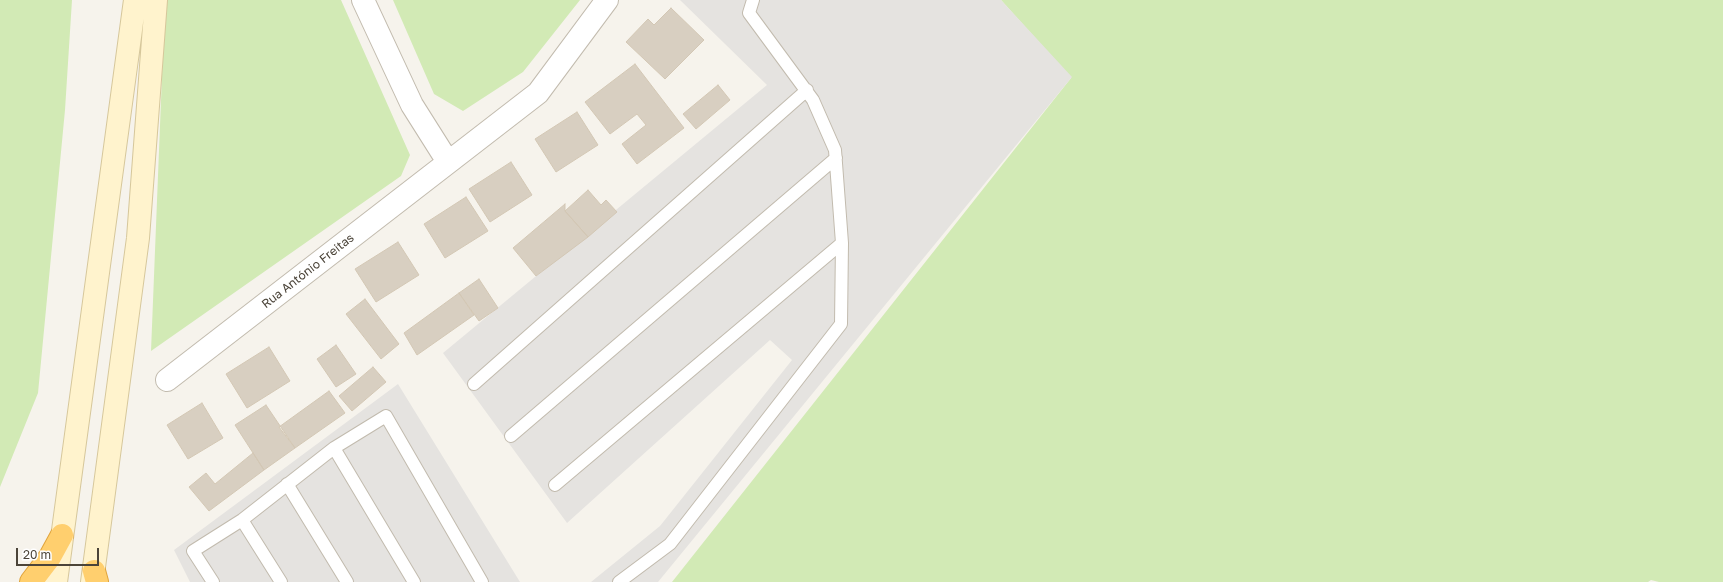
<!DOCTYPE html>
<meta charset="utf-8">
<style>
body{margin:0}
#map{position:relative;width:1723px;height:582px;overflow:hidden;background:#f6f3ec;font-family:"Golos Text",sans-serif}
canvas{display:block}
.scale{position:absolute;left:16px;top:548px;width:83px;height:18px;box-sizing:border-box;border:2px solid #4b4439;border-top:0;padding-left:5px;font-size:12px;line-height:14px;white-space:nowrap;color:#4b4439;-webkit-text-stroke:3px #fff;paint-order:stroke}
</style>
<div id="map">
<canvas width="1723" height="582"></canvas>
<div class="scale">20 m</div>
</div>
<script>
const c = document.querySelector('canvas').getContext('2d');
c.lineJoin = 'round';
function paint(path, color) { c.fillStyle = color; c.fill(path, 'evenodd'); }
const shape = rows => new Path2D(rows.map(r => 'M' + r).join(''));
function strokePath(path, color, width, dash) { c.strokeStyle = color; c.lineWidth = width; c.lineCap = dash ? 'butt' : 'round'; c.setLineDash(dash || []); c.stroke(path); }
function label(font, color, halo, rows, align = 'center') {
  c.font = font + ' "Golos Text",sans-serif'; c.lineWidth = 3; c.setLineDash([]); c.textBaseline = 'middle'; c.strokeStyle = halo; c.fillStyle = color; for (const [text, x, y, turn = 0] of rows) {
    c.save(); c.translate(x, y); c.rotate((+turn || 0) * Math.PI / 180); c.textAlign = isNaN(turn) ? turn : align; if (halo) c.strokeText(text, 0, 0); c.fillText(text, 0, 0); c.restore();
  }
}
paint(shape([
 [0,0,72,0,65,110,38,393,0,487],
 [165,0,341,0,410,155,401,176,151,351],
 [393,0,580,0,523,72,463,111,434,94],
 [1001,0,1723,0,1723,582,1659,582,1651,580,1648,582,672,582,1071,78]
]), '#d2eab5');
paint(shape([
 [680,0,1001,0,1072,77,658,582,591,582,660,526,792,360,770,340,567,523,443,353,767,85],
 [398,384,520,582,190,582,174,550]
]), '#e5e3e0');
const building = shape([
 [671,8,704,40,665,79,626,42,648,19,654,25,671,8],
 [635,64,684,128,637,164,622,144,646,125,637,114,610,134,585,102,635,64],
 [718,85,730,100,696,129,683,114,718,85],
 [577,112,598,145,556,172,535,139,577,112],
 [511,162,532,195,490,222,469,189,511,162],
 [588,190,601,205,606,200,617,212,588,237,565,211,588,190],
 [466,197,488,231,445,258,424,224,466,197],
 [565,204,565,211,588,237,536,276,513,248,565,204],
 [398,242,419,275,376,302,355,269,398,242],
 [479,279,498,308,479,321,459,293,479,279],
 [459,293,474,315,417,355,404,333,459,293],
 [365,299,399,344,381,359,346,314,365,299],
 [336,345,356,374,336,387,317,359,336,345],
 [269,347,290,381,247,408,226,374,269,347],
 [373,367,386,382,352,411,339,396,373,367],
 [329,391,345,413,295,448,279,427,329,391],
 [202,403,223,438,188,459,167,425,202,403],
 [266,405,295,448,264,470,235,425,266,405],
 [253,453,264,470,209,511,189,487,206,473,215,484,253,453]
]);
paint(building, '#d8cfc1');
strokePath(building, '#d3c7b4', 1);
const lane = shape([
 [474,384,807,90],
 [511,436,836,158],
 [334,448,414,582],
 [287,484,347,582],
 [555,485,842,243],
 [242,520,281,582],
 [213,582,193,551,242,520,334,448,386,416,482,582],
 [619,582,670,544,841,324,842,243,835,150,813,100,749,13,753,0]
]);
const street = shape([
 [363,0,412,105,448,162],
 [167,380,538,93,607,0]
]);
const secondary = shape([
 [56,582,135,0],
 [92,582,138,238,156,0]
]);
const highway = shape([
 [94,571,97,582],
 [31,582,50,557,62,535]
]);
strokePath(lane, '#c2bbae', 14);
strokePath(street, '#c2bbae', 24);
strokePath(secondary, '#d6c79b', 24);
strokePath(highway, '#e0a43c', 24);
strokePath(lane, '#fff', 12);
strokePath(street, '#fff', 22);
strokePath(secondary, '#fff3cd', 22);
strokePath(highway, '#ffcf6e', 22);
label('12px', '#4b4439', '#fff', [
 ["Rua António Freitas",308,271,-38]
]);
</script>
